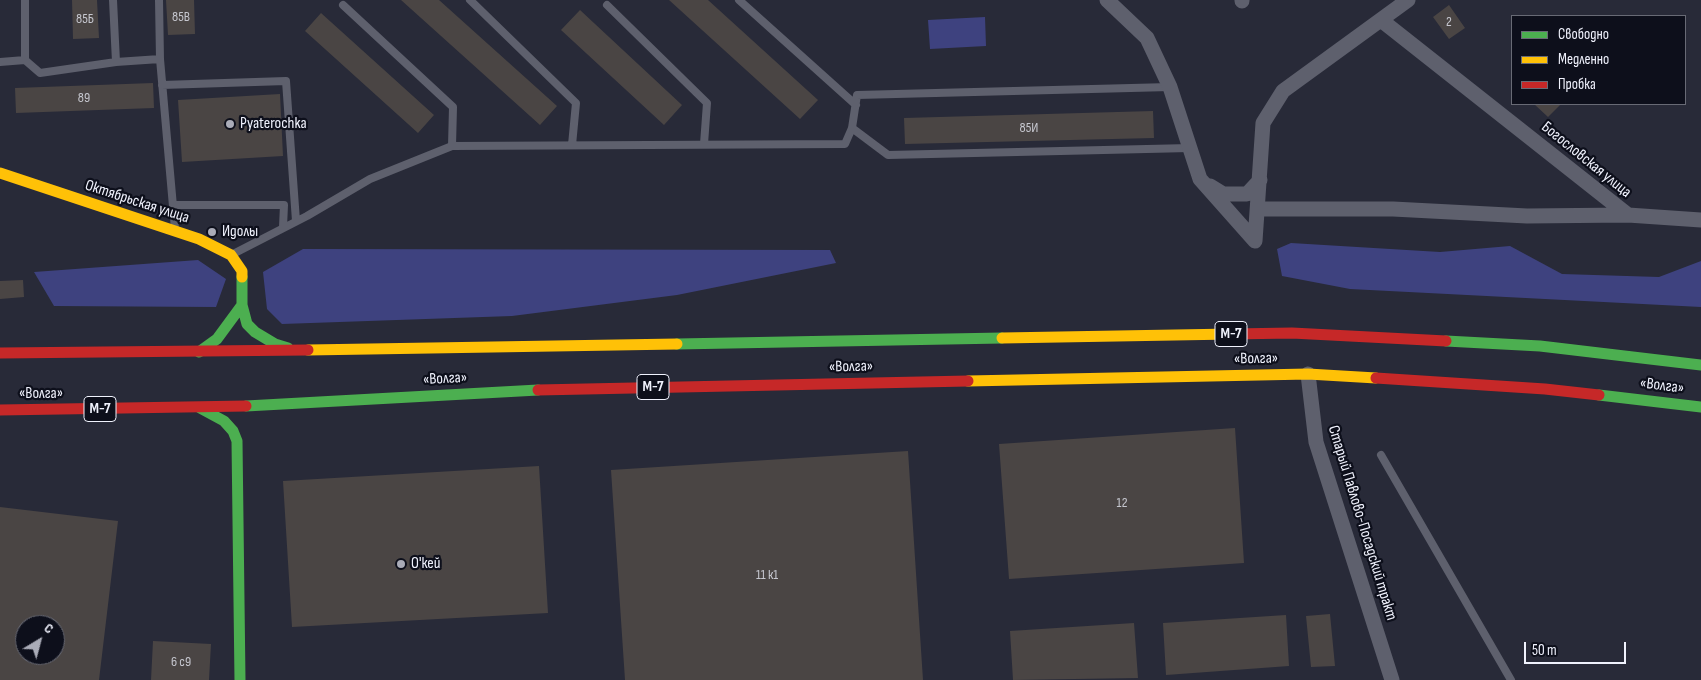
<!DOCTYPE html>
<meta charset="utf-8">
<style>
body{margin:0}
#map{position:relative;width:1701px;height:680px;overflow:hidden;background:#282a38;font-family:"Sofia Sans Condensed",sans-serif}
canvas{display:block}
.legend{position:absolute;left:1511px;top:15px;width:175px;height:90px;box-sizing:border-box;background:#0d0f1b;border:1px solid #686a75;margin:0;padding:6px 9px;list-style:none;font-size:15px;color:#f0f2fd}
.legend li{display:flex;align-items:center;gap:10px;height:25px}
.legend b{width:25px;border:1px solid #686a75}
.north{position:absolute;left:15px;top:615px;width:50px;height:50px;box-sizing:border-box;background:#0d0f1b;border:1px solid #686a75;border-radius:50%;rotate:37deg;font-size:14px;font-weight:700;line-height:20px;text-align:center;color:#f0f2fd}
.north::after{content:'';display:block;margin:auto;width:18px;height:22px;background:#aaacb8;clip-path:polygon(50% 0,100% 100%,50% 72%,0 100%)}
.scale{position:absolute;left:1524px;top:642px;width:102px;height:22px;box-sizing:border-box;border:2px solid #f0f2fd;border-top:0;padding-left:6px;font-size:15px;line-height:18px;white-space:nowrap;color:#f0f2fd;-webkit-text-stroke:4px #0d0f1b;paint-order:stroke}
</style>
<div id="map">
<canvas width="1701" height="680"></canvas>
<ul class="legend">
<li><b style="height:6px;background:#4caf50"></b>Свободно</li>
<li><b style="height:6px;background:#ffc107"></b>Медленно</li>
<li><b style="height:6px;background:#c62828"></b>Пробка</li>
</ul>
<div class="north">С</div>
<div class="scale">50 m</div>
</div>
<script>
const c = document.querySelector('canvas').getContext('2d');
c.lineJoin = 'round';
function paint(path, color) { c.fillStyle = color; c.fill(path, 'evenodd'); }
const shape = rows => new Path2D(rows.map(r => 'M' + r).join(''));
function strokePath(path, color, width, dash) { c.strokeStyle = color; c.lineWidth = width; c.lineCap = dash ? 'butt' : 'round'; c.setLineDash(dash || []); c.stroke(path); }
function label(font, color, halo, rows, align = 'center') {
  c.font = font + ' "Sofia Sans Condensed",sans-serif'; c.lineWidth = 4.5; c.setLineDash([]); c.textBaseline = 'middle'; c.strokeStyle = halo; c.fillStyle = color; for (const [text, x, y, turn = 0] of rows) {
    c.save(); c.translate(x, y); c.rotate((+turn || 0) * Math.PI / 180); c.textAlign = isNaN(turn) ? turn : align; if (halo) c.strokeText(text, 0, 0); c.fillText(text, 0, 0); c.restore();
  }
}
paint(shape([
 [985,17,986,46,930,49,928,20],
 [1291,243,1440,252,1510,246,1562,274,1659,277,1701,261,1701,307,1350,289,1282,276,1277,249],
 [303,249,830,250,836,263,677,295,512,316,282,324,267,309,263,272],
 [198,260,226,279,216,307,54,306,34,272]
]), '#3e427f');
paint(shape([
 [72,0,97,0,99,38,73,39],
 [166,0,194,0,195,34,168,35],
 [401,0,439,0,557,106,540,125],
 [669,0,708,0,818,100,800,119],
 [1449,5,1465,28,1449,39,1433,17],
 [580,10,682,105,664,125,561,30],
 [321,13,434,115,418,133,305,31],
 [153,83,154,108,16,113,15,88],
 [280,94,283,156,182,162,178,100],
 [1534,104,1561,104,1548,117],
 [1153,111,1154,138,905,144,904,118],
 [23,280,24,297,0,299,0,281],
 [1235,428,1244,563,1009,579,999,444],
 [908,451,923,680,625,680,611,470],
 [539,466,548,613,292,627,283,481],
 [0,507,118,521,99,680,0,680],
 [25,625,55,625,55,655,25,655],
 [1330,614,1335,666,1311,667,1306,616],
 [1286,615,1289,666,1166,675,1163,623],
 [1134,623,1138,678,1013,680,1010,631],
 [153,641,211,644,209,680,151,680]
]), '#4a4544');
strokePath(shape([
 [470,0,576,103,572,145],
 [739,0,856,105],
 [343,5,453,107,452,146],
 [607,5,707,103,704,144],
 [160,59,175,229],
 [25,60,40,73,116,62,113,0],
 [0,62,25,60,25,0],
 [116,62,160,59,159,0],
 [162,85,286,81,296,221],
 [852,128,888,155,1190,148],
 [173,205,284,205,283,227],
 [233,254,307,216,370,179,452,146,845,144,852,128,857,95,1170,87],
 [1381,455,1511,680]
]), '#5e606d', 8);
strokePath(shape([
 [1107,0,1147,38,1170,87,1200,179,1255,241],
 [1242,1,1242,0],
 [1381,20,1628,215],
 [1210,186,1223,194,1247,194,1260,180],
 [1258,209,1393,209,1527,216,1628,215,1701,220],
 [1255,241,1263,123,1283,91,1408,0],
 [1308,374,1316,442,1392,680]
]), '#5e606d', 15);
strokePath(shape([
 [242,277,242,305,247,324,255,332,275,344,288,348],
 [1446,341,1540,346,1701,365],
 [677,344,1002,338],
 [199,352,217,339,242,305],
 [1599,395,1701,407],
 [246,406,538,390],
 [200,408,224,421,233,431,237,441,240,680]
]), '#4caf50', 11);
strokePath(shape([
 [0,173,199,239,231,255,242,271,242,277],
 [1002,338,1232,334],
 [308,350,677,344],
 [968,381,1308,374,1376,378]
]), '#ffc107', 11);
strokePath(shape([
 [1232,334,1292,333,1446,341],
 [0,353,308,350],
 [1376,378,1545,389,1599,395],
 [538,390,968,381],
 [0,410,246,406]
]), '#c62828', 11);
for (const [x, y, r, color] of [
 [230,124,5,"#aaacb8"],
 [212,232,5,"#aaacb8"],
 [401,564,5,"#aaacb8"]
]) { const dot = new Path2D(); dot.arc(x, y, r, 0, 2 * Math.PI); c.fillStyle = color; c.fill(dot); strokePath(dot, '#0d0f1b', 2); }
label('14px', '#c6c7cf', null, [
 ["85В",181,17],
 ["85Б",85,19],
 ["2",1449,22],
 ["89",84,98],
 ["85И",1029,128],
 ["12",1122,503],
 ["11 к1",767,575],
 ["6 с9",181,662]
]);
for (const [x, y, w] of [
 [1231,334,32],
 [653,387,32],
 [100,409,32]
]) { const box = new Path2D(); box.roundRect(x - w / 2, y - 12.5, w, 25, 4); c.fillStyle = '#0d0f1b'; c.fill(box); strokePath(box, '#f0f2fd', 1); }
label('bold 15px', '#f0f2fd', null, [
 ["М-7",1231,334],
 ["М-7",653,387],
 ["М-7",100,409]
]);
label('16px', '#f0f2fd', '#0d0f1b', [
 ["Pyaterochka",240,124],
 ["Идолы",222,232],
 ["О'кей",411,564]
], 'left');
label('16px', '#f0f2fd', '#0d0f1b', [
 ["Богословская улица",1586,160,39],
 ["Октябрьская улица",137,202,18],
 ["«Волга»",1256,359,-1],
 ["«Волга»",851,367,-1],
 ["«Волга»",445,379,-3],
 ["«Волга»",1662,386,7],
 ["«Волга»",41,394],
 ["Старый Павлово-Посадский тракт",1362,523,73]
]);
</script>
